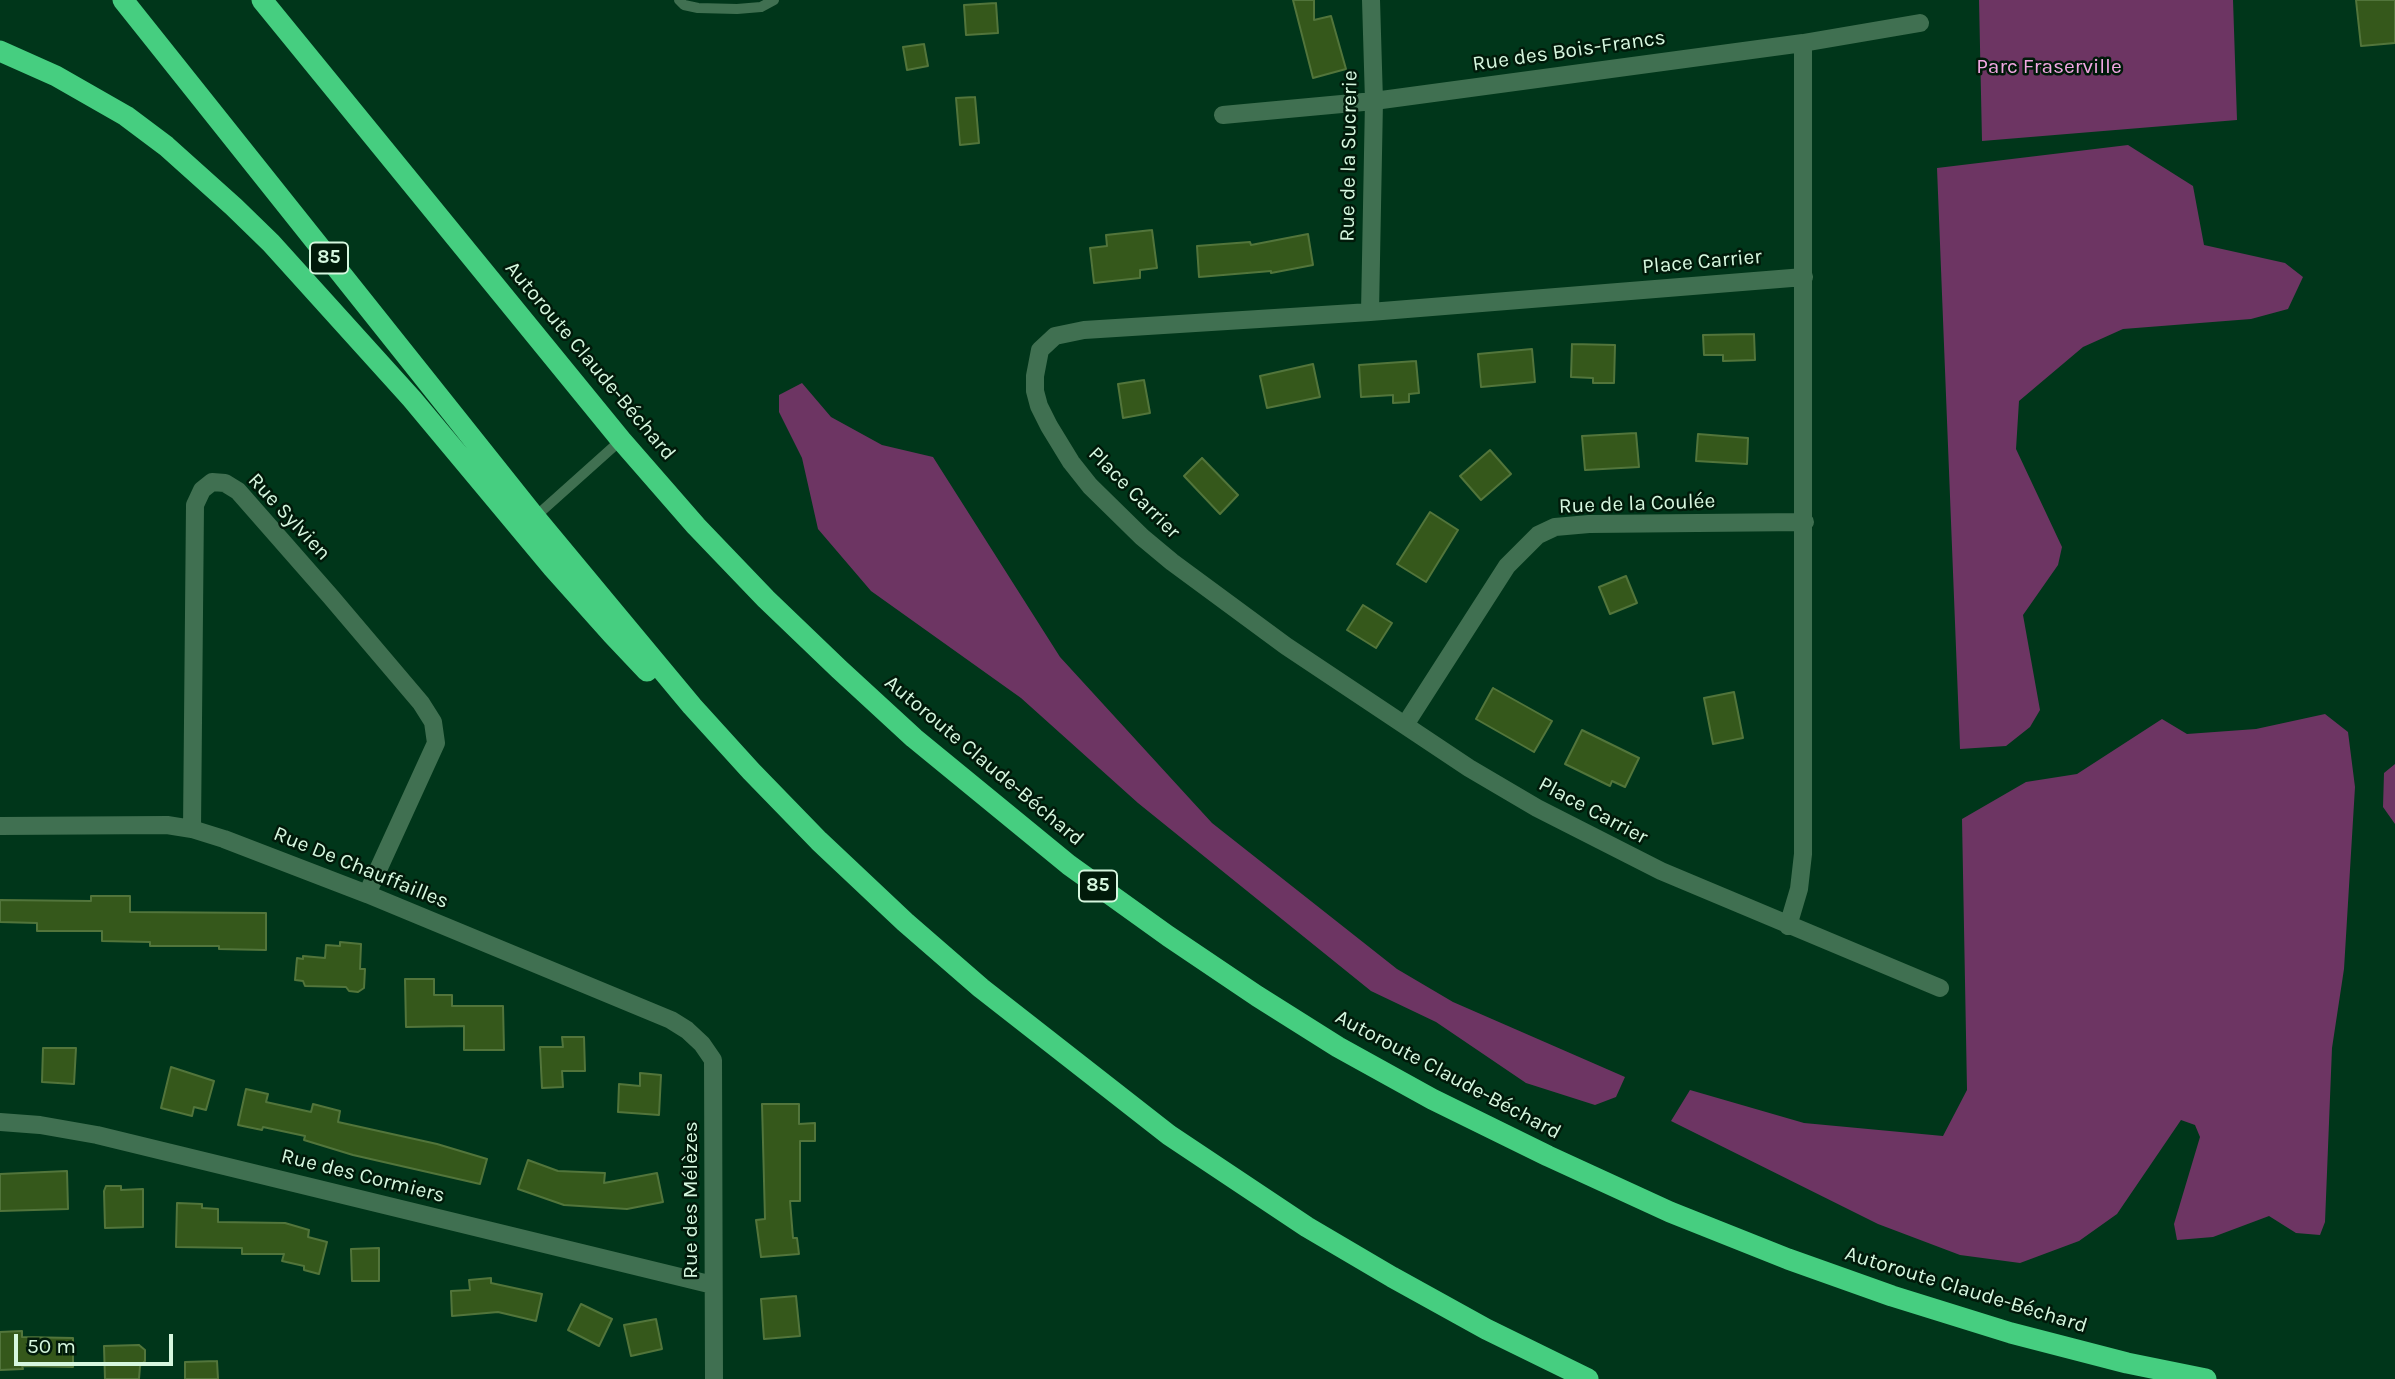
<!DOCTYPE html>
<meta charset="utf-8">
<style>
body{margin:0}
#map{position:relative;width:2395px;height:1379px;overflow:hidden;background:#00361a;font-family:Karla,sans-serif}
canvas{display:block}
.scale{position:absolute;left:14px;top:1334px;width:159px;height:32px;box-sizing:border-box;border:4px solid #d6f7df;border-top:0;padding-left:9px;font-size:21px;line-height:24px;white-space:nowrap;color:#d6f7df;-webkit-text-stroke:5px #011a0a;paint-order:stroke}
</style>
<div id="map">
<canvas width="2395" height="1379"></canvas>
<div class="scale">50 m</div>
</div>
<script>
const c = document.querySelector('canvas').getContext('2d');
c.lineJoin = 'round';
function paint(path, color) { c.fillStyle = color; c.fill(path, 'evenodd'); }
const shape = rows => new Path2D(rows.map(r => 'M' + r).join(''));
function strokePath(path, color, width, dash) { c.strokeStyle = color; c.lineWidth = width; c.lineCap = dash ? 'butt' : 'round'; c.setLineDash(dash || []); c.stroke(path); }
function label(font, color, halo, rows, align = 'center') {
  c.font = font + ' Karla,sans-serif'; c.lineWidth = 5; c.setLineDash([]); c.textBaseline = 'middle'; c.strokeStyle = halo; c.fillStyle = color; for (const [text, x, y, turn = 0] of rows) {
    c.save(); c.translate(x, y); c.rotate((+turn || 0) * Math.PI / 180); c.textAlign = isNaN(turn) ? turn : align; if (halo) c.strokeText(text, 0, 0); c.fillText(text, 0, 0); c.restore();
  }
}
paint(shape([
 [1979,0,2233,0,2237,120,1982,141],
 [2128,145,2193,186,2204,245,2285,263,2303,277,2288,309,2251,319,2123,329,2083,347,2019,401,2016,449,2062,547,2058,565,2023,615,2040,710,2030,727,2006,746,1960,749,1937,168],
 [802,383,831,417,882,445,933,457,1060,657,1212,823,1397,969,1453,1002,1625,1077,1616,1097,1595,1105,1526,1083,1436,1022,1371,991,1138,803,1021,698,871,591,818,529,802,458,779,412,779,395],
 [2325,714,2348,732,2355,787,2344,969,2332,1048,2325,1222,2320,1235,2296,1233,2269,1216,2213,1237,2177,1240,2174,1224,2200,1137,2195,1125,2181,1120,2117,1214,2079,1241,2020,1263,1960,1255,1878,1224,1671,1121,1690,1090,1804,1123,1943,1136,1967,1090,1962,819,2026,782,2077,774,2162,719,2187,734,2256,729],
 [2395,764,2395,824,2383,807,2384,773]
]), '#6d3563');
const building = shape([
 [1293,0,1314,0,1314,20,1331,16,1346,69,1313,78,1293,0],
 [2356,0,2395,0,2395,43,2361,46,2356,0],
 [996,3,998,33,966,35,964,5,996,3],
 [924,44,928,66,907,70,903,47,924,44],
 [975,97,979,143,960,145,956,98,975,97],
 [1152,230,1157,268,1140,270,1140,278,1094,283,1090,248,1107,246,1106,235,1152,230],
 [1308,234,1313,265,1271,273,1271,271,1199,277,1197,246,1250,242,1251,245,1308,234],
 [1754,334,1755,360,1723,361,1723,355,1704,355,1703,335,1754,334],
 [1572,344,1615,345,1614,383,1593,383,1593,378,1571,377,1572,344],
 [1532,349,1535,382,1481,387,1478,354,1532,349],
 [1416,361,1419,393,1409,394,1409,402,1393,403,1393,395,1361,397,1359,365,1416,361],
 [1313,364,1320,397,1267,408,1260,376,1313,364],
 [1144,380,1150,413,1123,418,1118,384,1144,380],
 [1636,433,1639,467,1585,470,1582,436,1636,433],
 [1698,434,1748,438,1747,464,1696,461,1698,434],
 [1490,450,1511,474,1481,500,1460,476,1490,450],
 [1202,458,1238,495,1220,514,1184,476,1202,458],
 [1430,512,1458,530,1426,582,1397,564,1430,512],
 [1626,576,1637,603,1610,614,1599,587,1626,576],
 [1363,605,1392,623,1376,648,1347,630,1363,605],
 [1493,688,1552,721,1534,752,1476,719,1493,688],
 [1734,692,1743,738,1713,744,1704,698,1734,692],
 [1582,730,1639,758,1625,787,1612,781,1610,786,1565,764,1582,730],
 [91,896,130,896,130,912,266,913,266,950,219,949,219,946,150,946,150,942,102,941,102,931,37,931,37,923,0,922,0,900,91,901,91,896],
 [340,942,361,944,360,969,365,969,364,988,358,992,349,991,346,987,305,986,303,981,295,980,297,958,303,959,303,956,325,958,326,945,340,946,340,942],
 [405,979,434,979,434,995,452,995,452,1006,503,1006,504,1050,464,1050,464,1026,406,1027,405,979],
 [562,1037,584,1037,585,1071,562,1071,563,1087,542,1088,540,1047,563,1047,562,1037],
 [43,1048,76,1048,74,1084,42,1082,43,1048],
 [171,1067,214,1081,206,1110,194,1107,192,1116,161,1108,171,1067],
 [640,1073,661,1075,659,1115,618,1112,619,1084,640,1086,640,1073],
 [246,1089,268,1094,266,1102,311,1112,313,1104,340,1111,338,1122,437,1144,487,1159,480,1184,353,1155,304,1140,305,1136,263,1127,262,1130,238,1125,246,1089],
 [762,1104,799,1104,799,1124,815,1123,815,1141,800,1141,800,1201,790,1201,793,1238,797,1238,799,1254,761,1257,756,1220,765,1219,762,1104],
 [528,1160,558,1171,605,1173,604,1183,657,1173,663,1202,627,1209,564,1205,518,1189,528,1160],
 [67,1171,68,1209,0,1211,0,1174,67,1171],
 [106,1186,121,1186,121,1190,143,1189,143,1227,105,1228,104,1191,106,1186],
 [177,1203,202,1204,202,1208,218,1209,218,1222,285,1223,309,1230,308,1237,327,1242,319,1274,304,1270,304,1266,282,1261,284,1254,242,1254,242,1248,176,1247,177,1203],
 [379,1248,379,1281,352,1281,351,1249,379,1248],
 [491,1278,491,1283,542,1294,536,1321,498,1312,452,1316,451,1291,470,1290,469,1280,491,1278],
 [796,1296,800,1336,764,1339,761,1299,796,1296],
 [581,1304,612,1319,599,1346,568,1330,581,1304],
 [656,1319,662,1349,631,1356,624,1325,656,1319],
 [22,1331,22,1337,73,1338,73,1367,22,1366,23,1369,0,1370,0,1332,22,1331],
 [139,1345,145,1350,145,1361,140,1366,139,1379,105,1379,104,1346,139,1345],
 [217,1361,218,1379,185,1379,185,1362,217,1361]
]);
paint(building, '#35581b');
strokePath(building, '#52753b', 2);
strokePath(shape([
 [679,0,684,5,698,8,737,9,761,7,774,0],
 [535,517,621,440]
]), '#407051', 10);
strokePath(shape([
 [1223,115,1374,101,1803,43,1920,23],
 [1804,277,1370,312,1084,330,1055,336,1040,350,1035,376,1035,391,1039,406,1049,426,1071,462,1090,486,1142,537,1172,562,1286,646,1469,768,1537,808,1661,871,1940,988],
 [1370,312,1374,101,1371,0],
 [1405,725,1507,566,1538,535,1555,527,1589,524,1805,522],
 [0,826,167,825,192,829,224,839,367,894,671,1020,687,1030,702,1044,713,1060,714,1379],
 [192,829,195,505,202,490,212,482,225,483,238,491,331,597,421,703,433,722,436,743,367,894],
 [1788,926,1799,889,1803,854,1803,43],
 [0,1122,40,1125,97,1135,713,1285]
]), '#407051', 18);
strokePath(shape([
 [123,0,535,517,608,605,692,706,751,771,819,841,905,922,981,988,1169,1135,1307,1227,1392,1277,1486,1329,1588,1379],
 [262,0,621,440,696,526,766,599,839,669,914,738,1069,865,1168,936,1257,996,1338,1047,1432,1099,1548,1156,1670,1212,1788,1259,1892,1296,2011,1333,2127,1363,2206,1379],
 [0,51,56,76,126,116,166,146,234,207,271,243,412,399,553,568,612,634,647,671]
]), '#46ce80', 21);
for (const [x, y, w] of [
 [329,258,38],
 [1098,886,38]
]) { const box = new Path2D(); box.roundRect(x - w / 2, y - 15.5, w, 31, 5); c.fillStyle = '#011a0a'; c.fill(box); strokePath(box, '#d6f7df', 2); }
label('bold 19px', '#d6f7df', null, [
 ["85",329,258],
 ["85",1098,886]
]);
label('21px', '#d6f7df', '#011a0a', [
 ["Rue des Bois-Francs",1569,51,-8],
 ["Rue de la Sucrerie",1349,156,-89],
 ["Place Carrier",1702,262,-5],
 ["Autoroute Claude-Béchard",590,361,50],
 ["Place Carrier",1134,493,45],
 ["Rue de la Coulée",1637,504,-2],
 ["Rue Sylvien",289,517,47],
 ["Autoroute Claude-Béchard",984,761,40],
 ["Place Carrier",1593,811,28],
 ["Rue De Chauffailles",361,868,22],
 ["Autoroute Claude-Béchard",1448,1075,28],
 ["Rue des Cormiers",363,1176,14],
 ["Rue des Mélèzes",691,1200,-90],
 ["Autoroute Claude-Béchard",1966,1290,17]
]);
label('21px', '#f2a8e3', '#011a0a', [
 ["Parc Fraserville",2049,67]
]);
</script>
